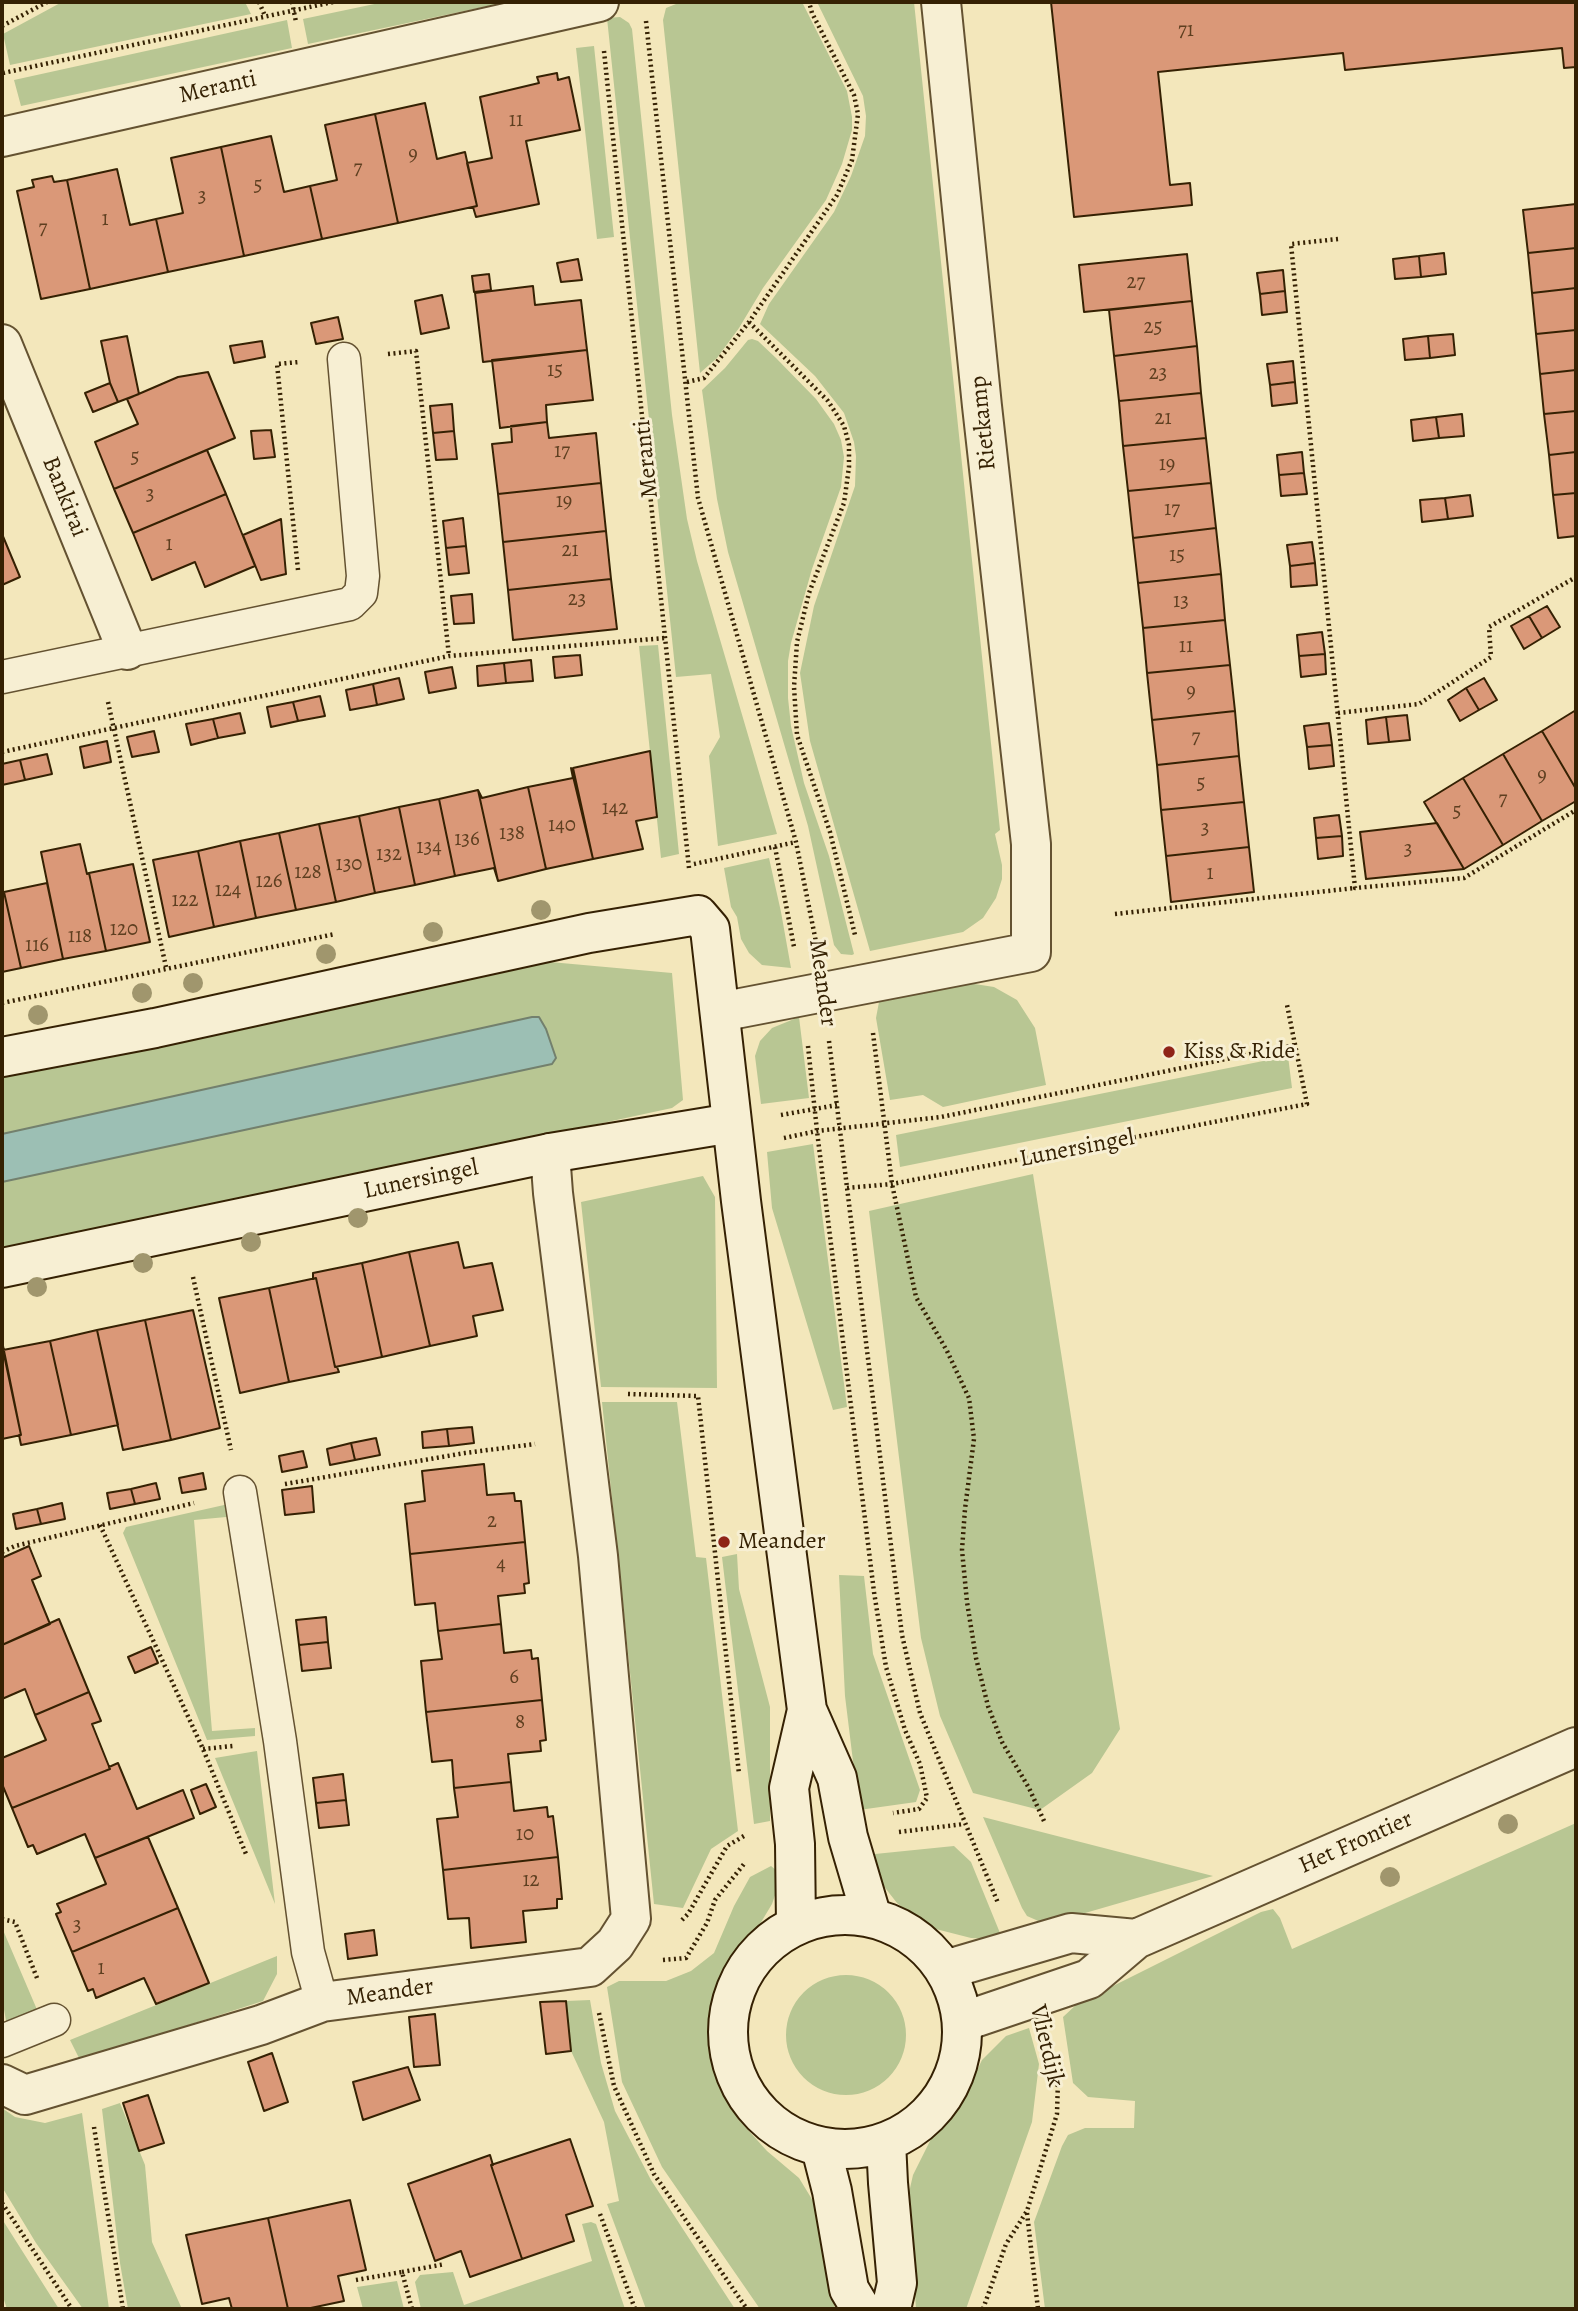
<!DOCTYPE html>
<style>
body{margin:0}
#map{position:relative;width:1578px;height:2311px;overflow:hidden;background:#f3e7bb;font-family:Alegreya,serif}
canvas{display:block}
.frame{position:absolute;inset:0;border:4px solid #352103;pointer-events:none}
</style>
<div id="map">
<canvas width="1578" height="2311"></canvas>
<div class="frame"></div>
</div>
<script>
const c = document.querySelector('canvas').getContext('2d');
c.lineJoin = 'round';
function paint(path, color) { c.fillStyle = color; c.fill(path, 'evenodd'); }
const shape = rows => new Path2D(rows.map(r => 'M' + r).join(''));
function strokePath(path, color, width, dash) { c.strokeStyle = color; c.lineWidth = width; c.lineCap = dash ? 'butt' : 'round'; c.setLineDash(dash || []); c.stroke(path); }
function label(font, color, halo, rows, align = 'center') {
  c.font = font + ' Alegreya,serif'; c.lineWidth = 6; c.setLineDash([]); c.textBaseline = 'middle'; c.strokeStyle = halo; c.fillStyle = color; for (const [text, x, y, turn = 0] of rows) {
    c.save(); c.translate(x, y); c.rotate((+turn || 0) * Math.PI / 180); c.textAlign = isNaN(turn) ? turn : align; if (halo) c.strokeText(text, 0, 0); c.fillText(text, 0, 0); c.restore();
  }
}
paint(shape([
 [62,2,245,2,251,14,10,65,3,34],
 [384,2,507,2,308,44,303,19],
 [681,2,802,2,847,91,852,117,852,130,842,164,826,200,763,288,739,328,717,358,700,373,663,20,666,8],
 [817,2,914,2,1000,830,995,834,1002,865,1002,879,996,898,983,918,963,932,870,951,810,741,800,673,814,606,855,486,856,456,854,442,844,413,815,376,760,324,769,304,834,212,851,176,865,136,866,116,863,96],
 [620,17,629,23,632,29,672,415,687,519,697,561,777,834,718,846,709,756,720,737,711,674,676,677,607,18],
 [287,20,292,48,21,106,14,80],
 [594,46,614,237,597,239,576,48],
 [752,339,758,341,776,358,816,399,834,424,841,440,844,457,841,487,812,569,791,643,788,661,788,698,791,726,804,783,829,856,854,954,852,955,841,954,834,945,808,826,728,552,717,499,702,390,725,368,748,340],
 [658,645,679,854,661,858,639,646],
 [769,858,781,912,791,968,762,965,749,953,741,939,737,917,731,907,724,868],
 [528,960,672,973,683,1100,672,1108,2,1253,2,1182,551,1064,556,1058,546,1029,532,1017,2,1134,2,1074],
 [968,983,994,987,1017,1000,1035,1028,1046,1085,943,1107,923,1095,890,1100,876,1018,879,1002],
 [799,1017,809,1098,761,1104,755,1056,760,1041,772,1028],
 [1288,1056,1292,1088,900,1167,896,1135],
 [813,1144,847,1407,833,1410,772,1208,767,1152],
 [1033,1174,1120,1729,1092,1773,1040,1810,973,1793,940,1716,921,1638,869,1211],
 [703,1176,715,1197,717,1388,601,1387,581,1202],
 [602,1402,677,1402,696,1557,706,1558,738,1831,711,1849,683,1908,654,1904],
 [233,1503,237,1516,194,1520,212,1731,255,1728,255,1736,207,1740,123,1533,126,1527],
 [737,1554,739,1589,770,1707,770,1821,754,1824,722,1557],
 [839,1575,864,1576,873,1654,920,1790,916,1802,859,1810,845,1696],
 [257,1751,275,1904,215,1758],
 [983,1817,1213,1876,1054,1922,1043,1923,1027,1916,1022,1908],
 [1576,1823,1576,2309,1045,2309,1034,2222,1062,2146,1068,2135,1085,2128,1134,2128,1135,2101,1088,2097,1073,2083,1063,2017,1077,2004,1261,1912,1273,1909,1280,1918,1292,1949],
 [954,1846,971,1862,1000,1933,991,1939,971,1938,924,1926,897,1903,879,1880,869,1861,875,1854],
 [771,1866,782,1875,772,1904,751,1939,727,1967,713,2001,711,2040,719,2077,738,2119,767,2151,799,2178,821,2214,835,2309,760,2309,662,2167,622,2082,607,1987,619,1981,666,1981,691,1971,714,1953,734,1906,750,1877],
 [3,1930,41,2019,8,2032,2,1998],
 [277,1956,277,1974,263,2001,80,2060,70,2040],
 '786 2035a60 60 0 1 1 120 0a60 60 0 1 1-120 0Z',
 [590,2000,601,2063,615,2111,651,2180,735,2309,646,2309,607,2204,619,2201,604,2122,571,2051,566,2001],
 [1029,2028,1039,2064,1032,2122,966,2309,916,2309,913,2265,905,2210,913,2175,932,2137,961,2103,982,2060,1006,2036],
 [120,2103,145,2165,152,2242,182,2309,128,2309,120,2263,102,2109],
 [2,2108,15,2117,45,2123,82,2113,109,2309,83,2309,36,2243,2,2187],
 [2,2219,59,2309,7,2309,2,2294],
 [591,2222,596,2224,625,2309,421,2309,415,2282,420,2275,453,2272,464,2305,592,2261,582,2224],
 [397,2281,404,2309,363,2309,357,2287]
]), '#b8c693');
const water = shape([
 [532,1017,539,1017,546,1029,556,1058,552,1064,2,1182,2,1134,532,1017]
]);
paint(water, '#9cbfb4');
strokePath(water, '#73806d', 2);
const building = shape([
 [1051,2,1576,2,1576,67,1564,68,1562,48,1345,70,1343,53,1158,72,1170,185,1190,183,1192,205,1074,217,1051,2],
 [557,73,558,80,569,77,580,130,526,141,539,204,476,217,473,207,477,206,467,163,492,158,480,97,539,83,537,77,557,73],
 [425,103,437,159,465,152,477,206,398,223,375,114,425,103],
 [375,114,398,223,322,239,310,186,337,180,325,125,375,114],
 [271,136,284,192,310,186,322,239,244,256,221,147,271,136],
 [221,147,244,256,168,272,156,219,183,213,171,158,221,147],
 [117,169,130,225,156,219,168,272,90,289,67,180,117,169],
 [52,176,54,182,67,180,90,289,41,299,17,191,34,187,32,180,52,176],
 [1576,204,1576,248,1528,253,1523,210,1576,204],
 [1576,248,1576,288,1532,293,1528,253,1576,248],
 [1444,253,1446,274,1421,277,1419,256,1444,253],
 [1187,254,1192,301,1084,312,1079,265,1187,254],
 [1419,256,1421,277,1395,279,1393,259,1419,256],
 [578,259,582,280,561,282,557,263,578,259],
 [1283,270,1285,291,1260,294,1257,273,1283,270],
 [489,274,491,290,474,292,472,276,489,274],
 [533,286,535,305,581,300,587,350,483,362,475,293,533,286],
 [1576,288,1576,330,1536,334,1532,293,1576,288],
 [1285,291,1287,312,1262,315,1260,294,1285,291],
 [442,295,449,328,421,334,415,301,442,295],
 [1192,301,1197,346,1114,356,1109,310,1192,301],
 [338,317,343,339,316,344,311,323,338,317],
 [1576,330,1576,370,1540,374,1536,334,1576,330],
 [1453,334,1455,355,1430,358,1428,336,1453,334],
 [127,336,139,394,118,402,110,383,101,341,127,336],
 [1428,336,1430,358,1405,360,1403,339,1428,336],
 [262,341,265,357,234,363,230,346,262,341],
 [1197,346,1201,393,1119,401,1114,356,1197,346],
 [587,350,593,400,546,405,547,422,500,428,492,360,587,350],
 [1293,361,1295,382,1270,385,1267,364,1293,361],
 [1576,370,1576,411,1544,414,1540,374,1576,370],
 [208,372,235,438,114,489,95,442,138,424,127,399,178,377,208,372],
 [1295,382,1297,403,1272,406,1270,385,1295,382],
 [110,383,118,402,93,412,85,393,110,383],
 [1201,393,1206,438,1123,446,1119,401,1201,393],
 [452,404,454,431,433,433,430,406,452,404],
 [1576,411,1576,452,1549,455,1544,414,1576,411],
 [1462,414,1464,436,1439,438,1436,417,1462,414],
 [1436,417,1439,438,1413,441,1411,420,1436,417],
 [547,422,549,438,596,433,601,483,498,494,492,444,512,442,511,426,547,422],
 [271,430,275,457,254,459,251,431,271,430],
 [454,431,457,459,436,460,433,433,454,431],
 [1206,438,1211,483,1128,491,1123,446,1206,438],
 [207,450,226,494,133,533,114,489,207,450],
 [1302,452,1304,473,1279,475,1277,455,1302,452],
 [1576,452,1576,493,1553,495,1549,455,1576,452],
 [1304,473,1307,494,1281,496,1279,475,1304,473],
 [601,483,606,531,503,542,498,494,601,483],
 [1211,483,1216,528,1133,538,1128,491,1211,483],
 [1576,493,1576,536,1558,538,1553,495,1576,493],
 [226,494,255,566,205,587,195,562,152,580,133,533,226,494],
 [1470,495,1473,516,1448,519,1445,498,1470,495],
 [1445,498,1448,519,1422,522,1420,500,1445,498],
 [463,518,466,546,446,548,443,521,463,518],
 [281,519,286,574,261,580,243,535,281,519],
 [1216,528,1221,574,1138,583,1133,538,1216,528],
 [606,531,611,579,508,590,503,542,606,531],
 [2,534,20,577,2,585,2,534],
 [1312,542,1315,563,1290,566,1287,545,1312,542],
 [466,546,469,573,449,575,446,548,466,546],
 [1315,563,1317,585,1291,587,1290,566,1315,563],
 [1221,574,1225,620,1143,628,1138,583,1221,574],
 [611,579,617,629,513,640,508,590,611,579],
 [472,594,474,623,454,624,451,596,472,594],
 [1547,606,1560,627,1542,638,1529,616,1547,606],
 [1529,616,1542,638,1524,649,1511,626,1529,616],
 [1225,620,1230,665,1147,673,1143,628,1225,620],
 [1322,632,1325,654,1299,656,1297,635,1322,632],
 [1325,654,1326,674,1301,677,1299,656,1325,654],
 [580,655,582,675,555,678,553,657,580,655],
 [531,660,533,681,506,683,504,663,531,660],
 [504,663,506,683,478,686,477,666,504,663],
 [1230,665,1235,711,1152,720,1147,673,1230,665],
 [452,667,456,688,429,693,425,672,452,667],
 [399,678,404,699,377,705,373,684,399,678],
 [1484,678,1497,700,1479,710,1466,688,1484,678],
 [373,684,377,705,350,710,346,690,373,684],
 [1466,688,1479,710,1460,721,1448,700,1466,688],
 [320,696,325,716,298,721,293,702,320,696],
 [293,702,298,721,271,727,267,707,293,702],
 [1576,710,1576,789,1542,731,1576,710],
 [1235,711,1239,756,1157,765,1152,720,1235,711],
 [240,713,245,733,218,738,213,719,240,713],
 [1407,715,1410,740,1389,742,1386,717,1407,715],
 [1386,717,1389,742,1368,744,1366,720,1386,717],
 [213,719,218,738,191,745,186,724,213,719],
 [1329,723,1332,745,1307,747,1304,726,1329,723],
 [154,731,159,752,132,757,127,737,154,731],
 [1542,731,1576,789,1576,801,1542,821,1503,754,1542,731],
 [107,741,111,762,84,768,80,747,107,741],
 [1332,745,1334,766,1309,769,1307,747,1332,745],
 [650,751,657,817,636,821,643,849,593,859,573,768,650,751],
 [47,754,52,774,25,780,20,760,47,754],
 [1503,754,1542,821,1503,845,1463,778,1503,754],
 [1239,756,1244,802,1161,810,1157,765,1239,756],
 [20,760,25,780,2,785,2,764,20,760],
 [571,768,593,859,546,869,528,787,573,778,571,768],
 [1463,778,1503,845,1464,869,1424,802,1463,778],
 [528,787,546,869,498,881,478,790,482,798,528,787],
 [478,790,498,881,494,868,455,876,439,799,478,790],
 [439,799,455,876,415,885,399,807,439,799],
 [1244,802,1249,847,1166,856,1161,810,1244,802],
 [399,807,415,885,375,893,359,816,399,807],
 [1339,815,1342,836,1316,838,1314,818,1339,815],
 [359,816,375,893,336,902,319,824,359,816],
 [1437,823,1464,869,1366,879,1360,832,1437,823],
 [319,824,336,902,296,910,279,833,319,824],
 [279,833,296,910,256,918,240,841,279,833],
 [1342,836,1343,856,1318,859,1316,838,1342,836],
 [240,841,256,918,214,927,198,851,240,841],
 [80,844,87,874,89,873,106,951,63,959,41,852,80,844],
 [1249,847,1254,892,1171,902,1166,856,1249,847],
 [198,851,214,927,169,937,153,860,198,851],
 [133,864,150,942,106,951,89,873,133,864],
 [47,883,63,959,21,968,4,892,47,883],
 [4,892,21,968,2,972,2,893,4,892],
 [458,1242,464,1268,492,1263,503,1310,473,1316,477,1336,430,1346,409,1252,458,1242],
 [409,1252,430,1346,382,1357,362,1263,409,1252],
 [362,1263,382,1357,335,1367,316,1278,313,1279,313,1273,362,1263],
 [316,1278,335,1367,337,1367,339,1372,289,1382,269,1288,316,1278],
 [269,1288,289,1382,240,1393,219,1298,269,1288],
 [193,1310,220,1428,171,1440,145,1320,193,1310],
 [145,1320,171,1440,123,1450,97,1330,145,1320],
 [97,1330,118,1425,71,1435,50,1341,97,1330],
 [2,1341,21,1435,2,1439,2,1341],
 [50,1341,71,1435,21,1445,19,1435,21,1435,3,1350,50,1341],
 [472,1427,474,1443,449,1446,447,1429,472,1427],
 [447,1429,449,1446,423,1448,422,1432,447,1429],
 [376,1438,380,1455,355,1460,351,1443,376,1438],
 [351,1443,355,1460,330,1465,327,1449,351,1443],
 [303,1451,307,1467,282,1472,279,1456,303,1451],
 [484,1464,487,1495,514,1493,515,1501,521,1501,525,1542,410,1554,405,1504,425,1501,422,1471,484,1464],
 [203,1473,206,1489,182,1493,179,1478,203,1473],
 [156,1483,160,1499,135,1504,131,1489,156,1483],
 [312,1486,314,1512,285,1515,282,1490,312,1486],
 [131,1489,135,1504,110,1509,107,1493,131,1489],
 [62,1503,65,1519,41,1524,37,1509,62,1503],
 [37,1509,41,1524,16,1529,13,1514,37,1509],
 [525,1542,529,1583,524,1584,525,1593,498,1596,501,1624,438,1631,435,1603,415,1605,410,1554,525,1542],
 [29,1546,41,1576,32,1580,50,1624,2,1645,2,1558,29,1546],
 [326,1617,328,1642,299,1645,296,1620,326,1617],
 [59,1619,89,1692,35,1715,25,1689,2,1699,2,1645,59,1619],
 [501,1624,504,1653,531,1650,532,1659,538,1658,542,1700,426,1712,421,1661,442,1659,438,1631,501,1624],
 [328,1642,331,1668,302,1671,299,1645,328,1642],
 [151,1647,158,1663,135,1673,128,1657,151,1647],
 [89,1692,101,1721,92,1724,110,1769,12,1808,2,1784,2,1758,46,1740,35,1715,89,1692],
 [542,1700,546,1740,540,1741,541,1751,508,1754,511,1782,454,1788,452,1760,432,1762,426,1712,542,1700],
 [118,1763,137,1809,183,1790,194,1818,95,1858,85,1834,37,1854,33,1845,28,1847,12,1808,110,1769,109,1767,118,1763],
 [343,1774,346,1800,316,1803,313,1778,343,1774],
 [511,1782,514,1811,547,1807,548,1817,553,1816,558,1857,443,1870,437,1819,458,1817,454,1788,511,1782],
 [206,1784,216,1807,200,1814,191,1790,206,1784],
 [346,1800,349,1825,319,1828,316,1803,346,1800],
 [148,1837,178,1908,72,1952,56,1914,61,1912,57,1904,106,1884,95,1858,148,1837],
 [558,1857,562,1899,557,1899,557,1908,523,1911,526,1942,471,1948,469,1918,448,1919,443,1870,558,1857],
 [178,1908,209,1983,156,2004,144,1978,96,1998,93,1989,88,1991,72,1952,178,1908],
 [374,1930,377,1955,348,1959,345,1934,374,1930],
 [566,2001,571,2051,546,2054,540,2002,566,2001],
 [435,2014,440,2065,414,2067,409,2017,435,2014],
 [272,2053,288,2102,264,2111,248,2062,272,2053],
 [408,2067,420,2100,363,2120,353,2082,408,2067],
 [148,2095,164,2143,139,2151,123,2103,148,2095],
 [570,2139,593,2206,566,2215,574,2241,522,2259,491,2165,570,2139],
 [490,2155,493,2165,491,2165,522,2259,470,2277,461,2251,435,2261,408,2184,490,2155],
 [350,2200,366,2270,338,2276,344,2301,306,2309,288,2309,268,2218,350,2200],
 [268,2218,288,2309,232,2309,229,2298,202,2304,186,2235,268,2218]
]);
paint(building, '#da9878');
strokePath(building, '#352103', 2);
const lane = shape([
 [2,677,350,604,361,593,363,576,344,359],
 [240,1492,280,1741,308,1952,322,2002],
 [2,2041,54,2020]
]);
const street = shape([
 [2,137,599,2],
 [2,344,127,650],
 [720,1012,1031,952,1031,844,982,406,941,2],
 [945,1970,1071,1933,1136,1939],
 [962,2022,1089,1979,1136,1939,1576,1747],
 [2,2084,25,2095,261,2025,322,2002,590,1967,615,1944,631,1919,598,1556,553,1193,550,1153]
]);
const secondary = shape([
 [2,1057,155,1028,589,933,698,915,710,929,741,1201,807,1710,837,1778,848,1837,872,1918],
 [2,1268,550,1153,732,1123],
 '728 2032a117 117 0 1 1 234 0a117 117 0 1 1-234 0Z',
 [796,1925,795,1844,789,1788,807,1710],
 [886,2142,888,2183,897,2283,891,2309],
 [821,2148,832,2191,849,2289,861,2309]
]);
strokePath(lane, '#645231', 35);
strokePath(street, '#645231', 42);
strokePath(secondary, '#352103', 42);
strokePath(shape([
 [259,2,265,16],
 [292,2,296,22],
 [646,21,698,498,796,842,816,942],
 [2,26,47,2],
 [604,51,689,868],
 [3,73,333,2],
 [1338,239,1291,244,1355,888,1464,878,1576,810],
 [749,322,828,401,844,426,849,445,849,467,844,503,809,593,797,642,794,687,797,735,830,832,855,935],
 [388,354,416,351,449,656],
 [687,382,704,378,749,322,837,195,852,160,858,114,854,95,812,13,809,2],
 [298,570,277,364,299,362],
 [108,702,166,967],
 [1338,713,1419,704,1491,657,1489,627,1576,577],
 [2,752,449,656,665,638],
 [775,847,794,947],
 [694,864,796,842],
 [1115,914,1355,888],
 [2,1003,335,934],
 [873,1033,892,1184,916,1297,947,1351,969,1398,974,1439,965,1509,962,1550,967,1602,976,1658,988,1706,1002,1742,1029,1788,1044,1821],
 [829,1041,902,1635,920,1713,998,1903],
 [808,1046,817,1131,874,1592,886,1667,905,1730,920,1764,927,1798,919,1809,893,1813],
 [781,1115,837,1105],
 [784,1138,817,1131,941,1117,1295,1045],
 [847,1188,892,1184,1307,1104,1287,1005],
 [193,1277,231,1450],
 [628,1394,698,1396,739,1774],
 [285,1484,465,1453,535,1444],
 [100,1525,203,1749,246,1854],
 [2,1552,15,1546,194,1503],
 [203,1749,233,1746],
 [899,1832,964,1824],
 [2,1919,15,1922,37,1978],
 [682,1920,688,1914,727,1846,744,1836],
 [663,1960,686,1958,707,1923,715,1900,744,1864],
 [599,2013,614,2086,654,2174,747,2309],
 [94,2127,123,2309],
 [2,2203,72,2309],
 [1027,2213,1038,2309],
 [600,2214,635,2309],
 [402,2272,445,2264],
 [356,2280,402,2272,412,2309],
 [983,2309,1006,2244,1027,2211,1057,2114,1058,2079,1050,2042]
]), '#352103', 4.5, [2, 3.5]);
strokePath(lane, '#f7efd3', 32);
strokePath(street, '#f7efd3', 38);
strokePath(secondary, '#f7efd3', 38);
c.fillStyle = '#a0966d';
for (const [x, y] of [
 [541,910],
 [433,932],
 [326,954],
 [193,983],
 [142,993],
 [38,1015],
 [358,1218],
 [251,1242],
 [143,1263],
 [37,1287],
 [1508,1824],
 [1390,1877]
]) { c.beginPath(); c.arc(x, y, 10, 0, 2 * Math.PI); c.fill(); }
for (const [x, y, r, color] of [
 [1169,1052,7,"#8f2418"],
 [724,1542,7,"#8f2418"]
]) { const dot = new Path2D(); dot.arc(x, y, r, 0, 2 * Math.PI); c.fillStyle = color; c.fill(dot); strokePath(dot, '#f7efd3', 2.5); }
label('21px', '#5e3f20', null, [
 ["71",1186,31],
 ["11",516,121],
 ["9",413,155],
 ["7",358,169],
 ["5",258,186],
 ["3",202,197],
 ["1",105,220],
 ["7",43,229],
 ["27",1136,283],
 ["25",1153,328],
 ["15",555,371],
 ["23",1158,374],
 ["21",1163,419],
 ["17",562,452],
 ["5",135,458],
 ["19",1167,465],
 ["3",150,495],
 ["19",564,502],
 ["17",1172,510],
 ["1",169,545],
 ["21",570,551],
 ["15",1177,556],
 ["23",577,600],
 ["13",1181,602],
 ["11",1186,647],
 ["9",1191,692],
 ["7",1196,738],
 ["9",1542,776],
 ["5",1201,784],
 ["7",1503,800],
 ["142",615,809],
 ["5",1457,812],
 ["140",562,826],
 ["3",1205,829],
 ["138",512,834],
 ["136",467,840],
 ["134",429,848],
 ["3",1408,850],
 ["132",389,855],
 ["130",349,865],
 ["128",308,873],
 ["1",1210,874],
 ["126",269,882],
 ["124",228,891],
 ["122",185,901],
 ["120",124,930],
 ["118",80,937],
 ["116",37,946],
 ["2",492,1522],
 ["4",501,1565],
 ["6",514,1678],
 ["8",520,1723],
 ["10",525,1835],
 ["12",531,1881],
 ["3",77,1926],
 ["1",101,1969]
]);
label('24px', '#352103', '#f7efd3', [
 ["Meranti",218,88,-13],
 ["Rietkamp",984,423,-96],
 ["Meranti",647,459,-96],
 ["Bankirai",64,497,68],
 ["Meander",822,983,82],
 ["Lunersingel",1077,1149,-11],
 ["Lunersingel",421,1180,-12],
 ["Het Frontier",1356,1843,-24],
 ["Meander",390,1993,-8],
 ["Vlietdijk",1046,2046,77]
]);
label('24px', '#352103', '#f7efd3', [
 ["Kiss & Ride",1183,1052],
 ["Meander",738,1542]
], 'left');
</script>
